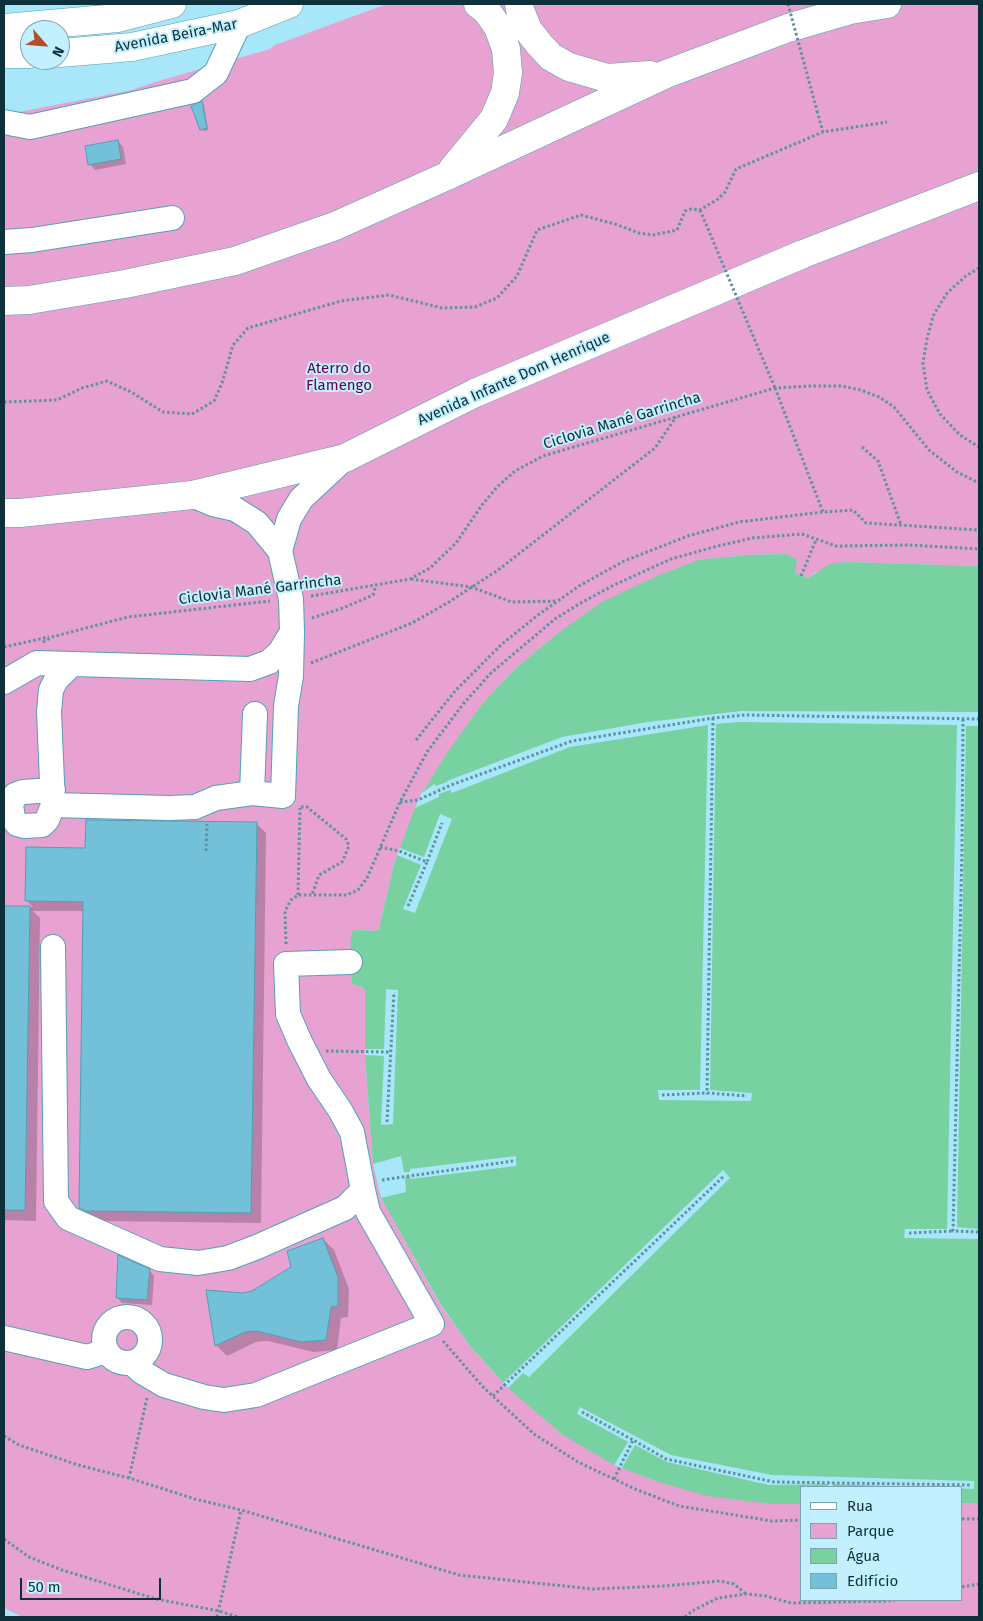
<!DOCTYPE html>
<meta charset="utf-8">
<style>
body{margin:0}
#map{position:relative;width:983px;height:1621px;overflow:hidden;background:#a8e6f9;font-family:"Fira Sans",sans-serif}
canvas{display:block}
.frame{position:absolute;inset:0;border:5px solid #0e303a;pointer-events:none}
.legend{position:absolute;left:800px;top:1486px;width:162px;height:115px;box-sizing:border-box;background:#c3f0ff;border:1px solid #7ba3b0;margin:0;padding:6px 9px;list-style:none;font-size:15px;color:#0e303a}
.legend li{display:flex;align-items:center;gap:10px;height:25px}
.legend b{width:25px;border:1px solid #7ba3b0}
.north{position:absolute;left:20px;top:20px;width:50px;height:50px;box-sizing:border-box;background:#c3f0ff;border:1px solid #7ba3b0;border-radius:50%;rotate:117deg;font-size:14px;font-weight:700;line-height:20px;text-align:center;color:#0e303a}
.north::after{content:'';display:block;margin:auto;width:18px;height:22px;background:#b54d29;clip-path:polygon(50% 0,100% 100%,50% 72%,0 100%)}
.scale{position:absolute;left:20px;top:1578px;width:141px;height:22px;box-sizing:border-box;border:2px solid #0e303a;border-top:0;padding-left:6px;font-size:15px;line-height:18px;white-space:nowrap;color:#0e303a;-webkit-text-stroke:4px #c3f0ff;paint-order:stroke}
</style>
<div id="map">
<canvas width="983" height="1621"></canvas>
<div class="frame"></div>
<ul class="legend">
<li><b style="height:6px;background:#fff"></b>Rua</li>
<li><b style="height:14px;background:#e7a2d1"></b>Parque</li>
<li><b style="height:14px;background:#78d1a1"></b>Água</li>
<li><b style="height:14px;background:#72c1d8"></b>Edifício</li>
</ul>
<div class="north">N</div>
<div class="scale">50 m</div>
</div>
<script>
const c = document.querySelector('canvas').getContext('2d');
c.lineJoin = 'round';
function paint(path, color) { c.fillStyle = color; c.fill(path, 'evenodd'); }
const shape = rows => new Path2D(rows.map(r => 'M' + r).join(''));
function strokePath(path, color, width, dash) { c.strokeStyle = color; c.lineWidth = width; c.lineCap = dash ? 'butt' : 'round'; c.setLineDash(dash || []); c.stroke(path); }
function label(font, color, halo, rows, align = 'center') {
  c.font = font + ' "Fira Sans",sans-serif'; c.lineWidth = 4; c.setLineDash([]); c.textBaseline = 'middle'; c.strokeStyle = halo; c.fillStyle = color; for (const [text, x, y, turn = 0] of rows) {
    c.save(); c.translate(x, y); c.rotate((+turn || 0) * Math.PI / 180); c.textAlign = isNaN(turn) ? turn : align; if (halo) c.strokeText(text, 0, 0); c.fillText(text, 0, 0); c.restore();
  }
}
paint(shape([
 [387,4,979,4,979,566,844,562,816,572,808,578,794,573,787,554,746,555,698,560,558,633,515,669,482,704,421,794,394,864,379,929,376,931,357,930,350,962,352,984,362,987,365,990,365,1055,373,1164,381,1198,441,1306,470,1346,503,1383,563,1435,771,1504,802,1504,802,1600,962,1600,962,1503,979,1504,979,1617,23,1617,4,1608,4,115,132,90,155,82,270,49,275,45]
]), '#e7a2d1');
paint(shape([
 [787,554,797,560,795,573,808,578,830,564,844,562,979,566,979,1504,962,1503,962,1487,802,1487,802,1504,771,1504,707,1496,656,1481,614,1465,563,1435,508,1388,470,1346,441,1305,381,1198,373,1164,365,1055,365,990,362,987,352,984,350,962,351,935,353,931,356,930,375,931,379,929,394,864,418,800,447,753,482,704,515,669,558,633,602,602,659,575,698,560,746,555]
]), '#78d1a1');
paint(shape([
 [741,711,979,712,979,726,966,726,957,1227,979,1229,979,1239,904,1238,905,1229,947,1229,957,725,739,722,716,724,710,1090,752,1093,751,1101,659,1100,658,1090,700,1090,708,725,570,747,452,793,450,790,439,794,439,797,415,808,421,794,434,784,436,786,447,782,447,781,562,737,648,722],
 [440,814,452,819,415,913,403,909,421,865,397,855,400,848,424,857],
 [386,989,398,990,393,1124,381,1125,384,1056,365,1055,365,1049,384,1049],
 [401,1156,404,1172,410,1172,410,1169,516,1156,516,1166,411,1179,410,1177,405,1177,406,1192,381,1198,373,1164],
 [723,1170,730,1178,529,1377,523,1373,508,1388,503,1383],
 [580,1407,671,1455,772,1475,974,1481,974,1489,833,1484,833,1487,828,1487,828,1484,769,1485,667,1462,635,1445,622,1468,614,1465,628,1442,577,1414]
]), '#a8e6f9');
paint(shape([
 [202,103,204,105,208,130,204,131,201,129],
 [118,141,123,147,126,164,95,170,90,164],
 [256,823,266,833,261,1223,98,1221,90,1218,80,1207,84,911,33,911,40,918,36,1221,4,1220,4,907,33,907,26,900,86,850],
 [323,1239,334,1250,349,1289,348,1317,341,1318,337,1350,313,1352,268,1341,256,1342,227,1356,216,1345,243,1294,252,1292,293,1267],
 [149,1270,154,1276,152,1305,122,1303,117,1297]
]), '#0003');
const building = shape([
 [202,101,207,128,200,130,191,106,202,101],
 [118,140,121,159,88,165,85,146,118,140],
 [86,820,257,822,251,1213,86,1211,79,1208,83,902,25,901,26,847,85,848,86,820],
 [4,906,30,906,25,1210,4,1210,4,906],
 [323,1238,338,1277,338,1306,331,1307,326,1340,301,1342,257,1331,245,1332,215,1346,206,1290,243,1293,252,1291,291,1267,287,1251,323,1238],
 [118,1255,150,1269,147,1300,116,1298,118,1255]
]);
paint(building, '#72c1d8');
strokePath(building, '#509fb6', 1);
const minor = shape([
 [4,122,30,127,193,91,216,73,239,24],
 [4,242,32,240,172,218],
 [192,495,213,504,235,509,257,523,280,551,289,519,301,499,345,458],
 [72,664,56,680,51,690,49,712,53,805,169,808,195,807,216,798,252,793,283,796,286,706,291,676,292,632,291,599,280,551],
 [4,682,37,663,250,669,269,662,280,652,292,632],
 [53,790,23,792,15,795,11,805,13,818,17,824,24,826,42,825,47,820,53,805],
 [252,793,255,714],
 [53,947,56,1201,68,1218,160,1259,198,1263,228,1258,257,1247,345,1208,363,1190,352,1132,340,1110,319,1079,300,1042,288,1014,286,964,350,962],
 '104 1340a23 23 0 1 1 46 0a23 23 0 1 1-46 0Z',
 [4,1338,87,1357,106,1351],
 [132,1363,142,1372,164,1385,204,1397,224,1400,256,1395,432,1324,368,1212,363,1190]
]);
const major = shape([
 [4,28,118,18,172,4],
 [60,53,132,47,239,24,289,4],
 [4,54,30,54]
]);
const highway = shape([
 [519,4,520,10,528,30,539,44,551,57,569,67,607,78,650,75],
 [452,170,494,119,505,93,508,73,506,49,498,27,486,10,478,4],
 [4,301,29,300,125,284,235,261,335,226,447,176,666,74,788,28,850,10,887,4],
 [4,513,20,513,192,495,345,458,475,393,803,254,979,186]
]);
strokePath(minor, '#52a1b8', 26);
strokePath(major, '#52a1b8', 29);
strokePath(highway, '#52a1b8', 29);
strokePath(shape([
 [817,111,823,132],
 [979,268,966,276,947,293,933,316,927,339,923,363,927,390,940,414,960,435,979,447],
 [775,388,823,512],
 [4,402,57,400,82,388,107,381,131,392,163,412,192,414,214,401,222,383,233,345,248,328,341,301,389,295,442,308,475,307,497,298,517,276,537,230,581,215,615,224,639,233,653,235,677,230,685,211,691,209,700,210,718,199,725,192,736,169,823,132,887,122],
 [862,447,878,461,901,525],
 [801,576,816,540],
 [411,579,471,587,512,602,556,601],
 [311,596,410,579,430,568,456,543,482,505,497,487,515,471,543,456,775,388,810,386,841,386,861,390,879,397,894,407,929,450,957,472,979,483],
 [312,618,343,608,373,595,376,585],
 [43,642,52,637,128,617,270,601],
 [4,647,49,637],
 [311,663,412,623,449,602,498,570,655,448,676,417],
 [713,718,707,1093,747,1096],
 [963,719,962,850,953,1231,979,1232],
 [416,740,455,691,502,644,538,615,579,586,624,561,688,536,739,522,823,512,853,510,866,523,979,530],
 [400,802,418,800,451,785,572,741,713,718,745,715,979,719],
 [301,807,307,807,346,839,349,846,342,862,319,875,312,895],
 [380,847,399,851,427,862,442,823],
 [206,851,207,824],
 [298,895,300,808],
 [408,906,427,862],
 [286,944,285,911,291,900,298,895,347,895,358,890,367,878,400,802,427,752,464,703,491,673,555,619,579,604,612,586,671,559,714,547,752,538,802,534,836,546,909,545,979,549],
 [326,1051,391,1052],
 [662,1095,707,1093],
 [387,1122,394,992],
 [382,1180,513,1161],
 [909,1233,953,1231],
 [443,1341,483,1387,534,1434,578,1462,635,1489,679,1506,772,1521,802,1520],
 [493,1396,724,1176],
 [147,1398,129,1478,195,1499,241,1510,459,1575,593,1589,663,1586,720,1581,734,1584,746,1594],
 [582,1412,633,1440],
 [4,1436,19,1445,78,1465,129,1478],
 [614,1479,633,1440,666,1459,774,1482,971,1485],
 [962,1519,979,1519],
 [4,1539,29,1557,62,1570,156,1599,219,1611,238,1617],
 [962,1587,979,1584],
 [217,1617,241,1510],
 [685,1617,692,1611,718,1598,746,1594,766,1596,791,1603,887,1601,895,1600]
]), '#6091a0', 3, [2.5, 2.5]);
strokePath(minor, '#fff', 24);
strokePath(major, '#fff', 28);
strokePath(highway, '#fff', 28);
strokePath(shape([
 [788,4,817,111],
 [700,210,775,388]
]), '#6091a0', 3, [2.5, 2.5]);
label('15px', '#0e303a', '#c3f0ff', [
 ["Avenida Beira-Mar",176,36,-11],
 ["Avenida Infante Dom Henrique",514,379,-24],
 ["Ciclovia Mané Garrincha",622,421,-17],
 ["Ciclovia Mané Garrincha",260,590,-7]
]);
label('15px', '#5d014b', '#c3f0ff', [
 ["Aterro do",339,369],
 ["Flamengo",339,386]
]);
</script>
